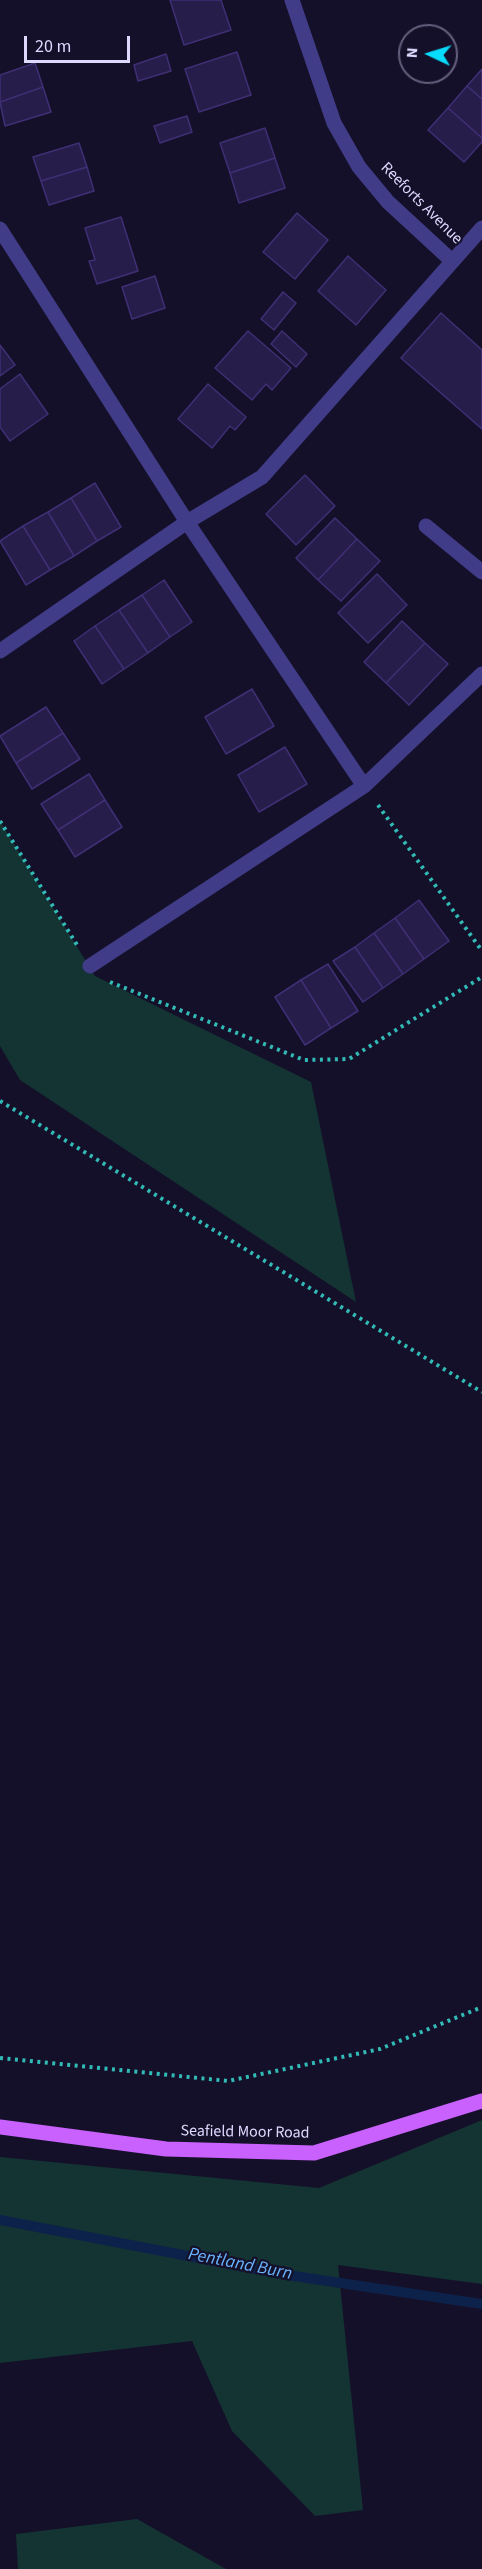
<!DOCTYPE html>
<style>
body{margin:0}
#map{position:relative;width:482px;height:2569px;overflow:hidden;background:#151029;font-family:"Source Sans 3",sans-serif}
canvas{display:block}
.north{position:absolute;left:398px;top:24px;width:60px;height:60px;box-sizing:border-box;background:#151029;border:2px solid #65607f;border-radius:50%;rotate:274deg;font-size:16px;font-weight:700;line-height:24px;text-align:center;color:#ded9ff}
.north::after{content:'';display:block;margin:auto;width:21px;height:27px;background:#07dcfc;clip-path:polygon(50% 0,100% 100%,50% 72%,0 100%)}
.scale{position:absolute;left:24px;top:36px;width:106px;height:27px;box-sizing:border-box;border:3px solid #ded9ff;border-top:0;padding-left:8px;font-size:18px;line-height:21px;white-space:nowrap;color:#ded9ff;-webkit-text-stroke:4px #151029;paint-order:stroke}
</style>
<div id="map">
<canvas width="482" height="2569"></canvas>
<div class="north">N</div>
<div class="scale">20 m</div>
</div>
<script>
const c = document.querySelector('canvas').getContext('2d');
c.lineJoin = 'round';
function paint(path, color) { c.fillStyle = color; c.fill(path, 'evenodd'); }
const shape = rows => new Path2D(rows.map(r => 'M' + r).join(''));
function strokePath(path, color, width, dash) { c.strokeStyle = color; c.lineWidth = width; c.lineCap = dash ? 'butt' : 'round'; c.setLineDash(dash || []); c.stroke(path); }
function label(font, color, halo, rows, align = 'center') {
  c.font = font + ' "Source Sans 3",sans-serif'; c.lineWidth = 4.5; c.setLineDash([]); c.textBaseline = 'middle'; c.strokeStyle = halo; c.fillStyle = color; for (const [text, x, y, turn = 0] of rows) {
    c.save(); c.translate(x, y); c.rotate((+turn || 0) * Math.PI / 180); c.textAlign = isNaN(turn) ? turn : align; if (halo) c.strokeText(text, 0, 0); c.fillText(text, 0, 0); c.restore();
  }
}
paint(shape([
 [0,821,95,976,311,1082,356,1302,20,1080,0,1046],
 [482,2120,482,2284,338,2265,363,2510,315,2516,232,2431,192,2341,0,2363,0,2157,319,2188],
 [137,2519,226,2569,18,2569,16,2534]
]), '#143333');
strokePath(shape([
 [0,2220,287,2275,482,2304]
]), '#0d224b', 10);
const building = shape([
 [170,0,221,0,231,30,184,45,170,0],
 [237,52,251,95,199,112,185,69,237,52],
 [166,54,171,71,138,81,134,65,166,54],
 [35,63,43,87,0,102,0,75,35,63],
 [482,69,482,99,467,86,482,69],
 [467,86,482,99,482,138,448,108,467,86],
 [43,87,51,112,5,126,0,102,43,87],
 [448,108,482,138,482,142,464,162,428,130,448,108],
 [187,116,192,132,160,143,154,126,187,116],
 [265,128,275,158,230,173,220,143,265,128],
 [79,143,87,167,41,181,33,157,79,143],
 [275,158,285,188,239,203,230,173,275,158],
 [87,167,94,191,49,205,41,181,87,167],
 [297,213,328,240,295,279,263,252,297,213],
 [121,217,138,271,97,284,89,261,95,260,85,228,121,217],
 [348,256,386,290,356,325,318,291,348,256],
 [155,276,165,308,132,319,122,287,155,276],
 [283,292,296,303,274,330,261,319,283,292],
 [441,313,482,350,482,429,401,358,441,313],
 [248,331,291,368,272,390,266,384,252,400,215,368,248,331],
 [282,331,307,354,296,367,271,344,282,331],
 [0,345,15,365,0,376,0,345],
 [20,374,48,414,10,441,0,427,0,389,20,374],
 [208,384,246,417,235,430,230,426,212,448,178,419,208,384],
 [305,475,335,506,296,545,266,514,305,475],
 [95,483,121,527,97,541,71,498,95,483],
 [71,498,97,541,74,556,48,512,71,498],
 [48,512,74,556,50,570,23,526,48,512],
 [335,518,357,539,318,580,296,558,335,518],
 [23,526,50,570,26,585,0,541,23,526],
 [357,539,380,561,341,601,318,580,357,539],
 [377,574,407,605,368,643,338,613,377,574],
 [164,580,192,622,170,637,142,595,164,580],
 [142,595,170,637,148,653,119,610,142,595],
 [119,610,148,653,124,669,95,626,119,610],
 [402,621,425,643,386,683,364,662,402,621],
 [95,626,124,669,102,684,74,641,95,626],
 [425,643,448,664,409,705,386,683,425,643],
 [252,689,274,726,226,754,205,717,252,689],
 [46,707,63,733,16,763,0,736,46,707],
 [63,733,80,759,32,789,16,763,63,733],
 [285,747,307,784,259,812,238,775,285,747],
 [89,774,105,800,58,830,41,804,89,774],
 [105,800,122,827,75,857,58,830,105,800],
 [419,900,449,941,424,959,395,918,419,900],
 [395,918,424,959,403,974,374,933,395,918],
 [374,933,403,974,383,988,355,947,374,933],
 [355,947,383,988,363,1002,333,961,355,947],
 [328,964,358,1011,331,1028,301,980,328,964],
 [301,980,331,1028,305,1045,275,997,301,980]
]);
paint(building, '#271d4a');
strokePath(building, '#3f2f75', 1.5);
strokePath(shape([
 [378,805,482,951],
 [0,821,77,945],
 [110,982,304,1060,349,1059,482,977],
 [0,1101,482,1392],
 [0,2058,228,2081,380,2049,482,2007]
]), '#31bab6', 4, [3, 4.5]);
strokePath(shape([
 [292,0,334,123,359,167,388,202,452,261],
 [0,229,187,522,364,786],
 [426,526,482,572],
 [0,651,187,522,262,477,482,228],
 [90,966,364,786,482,674]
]), '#413c87', 15);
strokePath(shape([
 [0,2127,166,2149,314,2153,482,2101]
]), '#c861fd', 15);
label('16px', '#ded9ff', '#151029', [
 ["Reeforts Avenue",421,204,45],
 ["Seafield Moor Road",245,2133,1]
]);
label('italic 18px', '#68b3fd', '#151029', [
 ["Pentland Burn",240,2265,11]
]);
</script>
